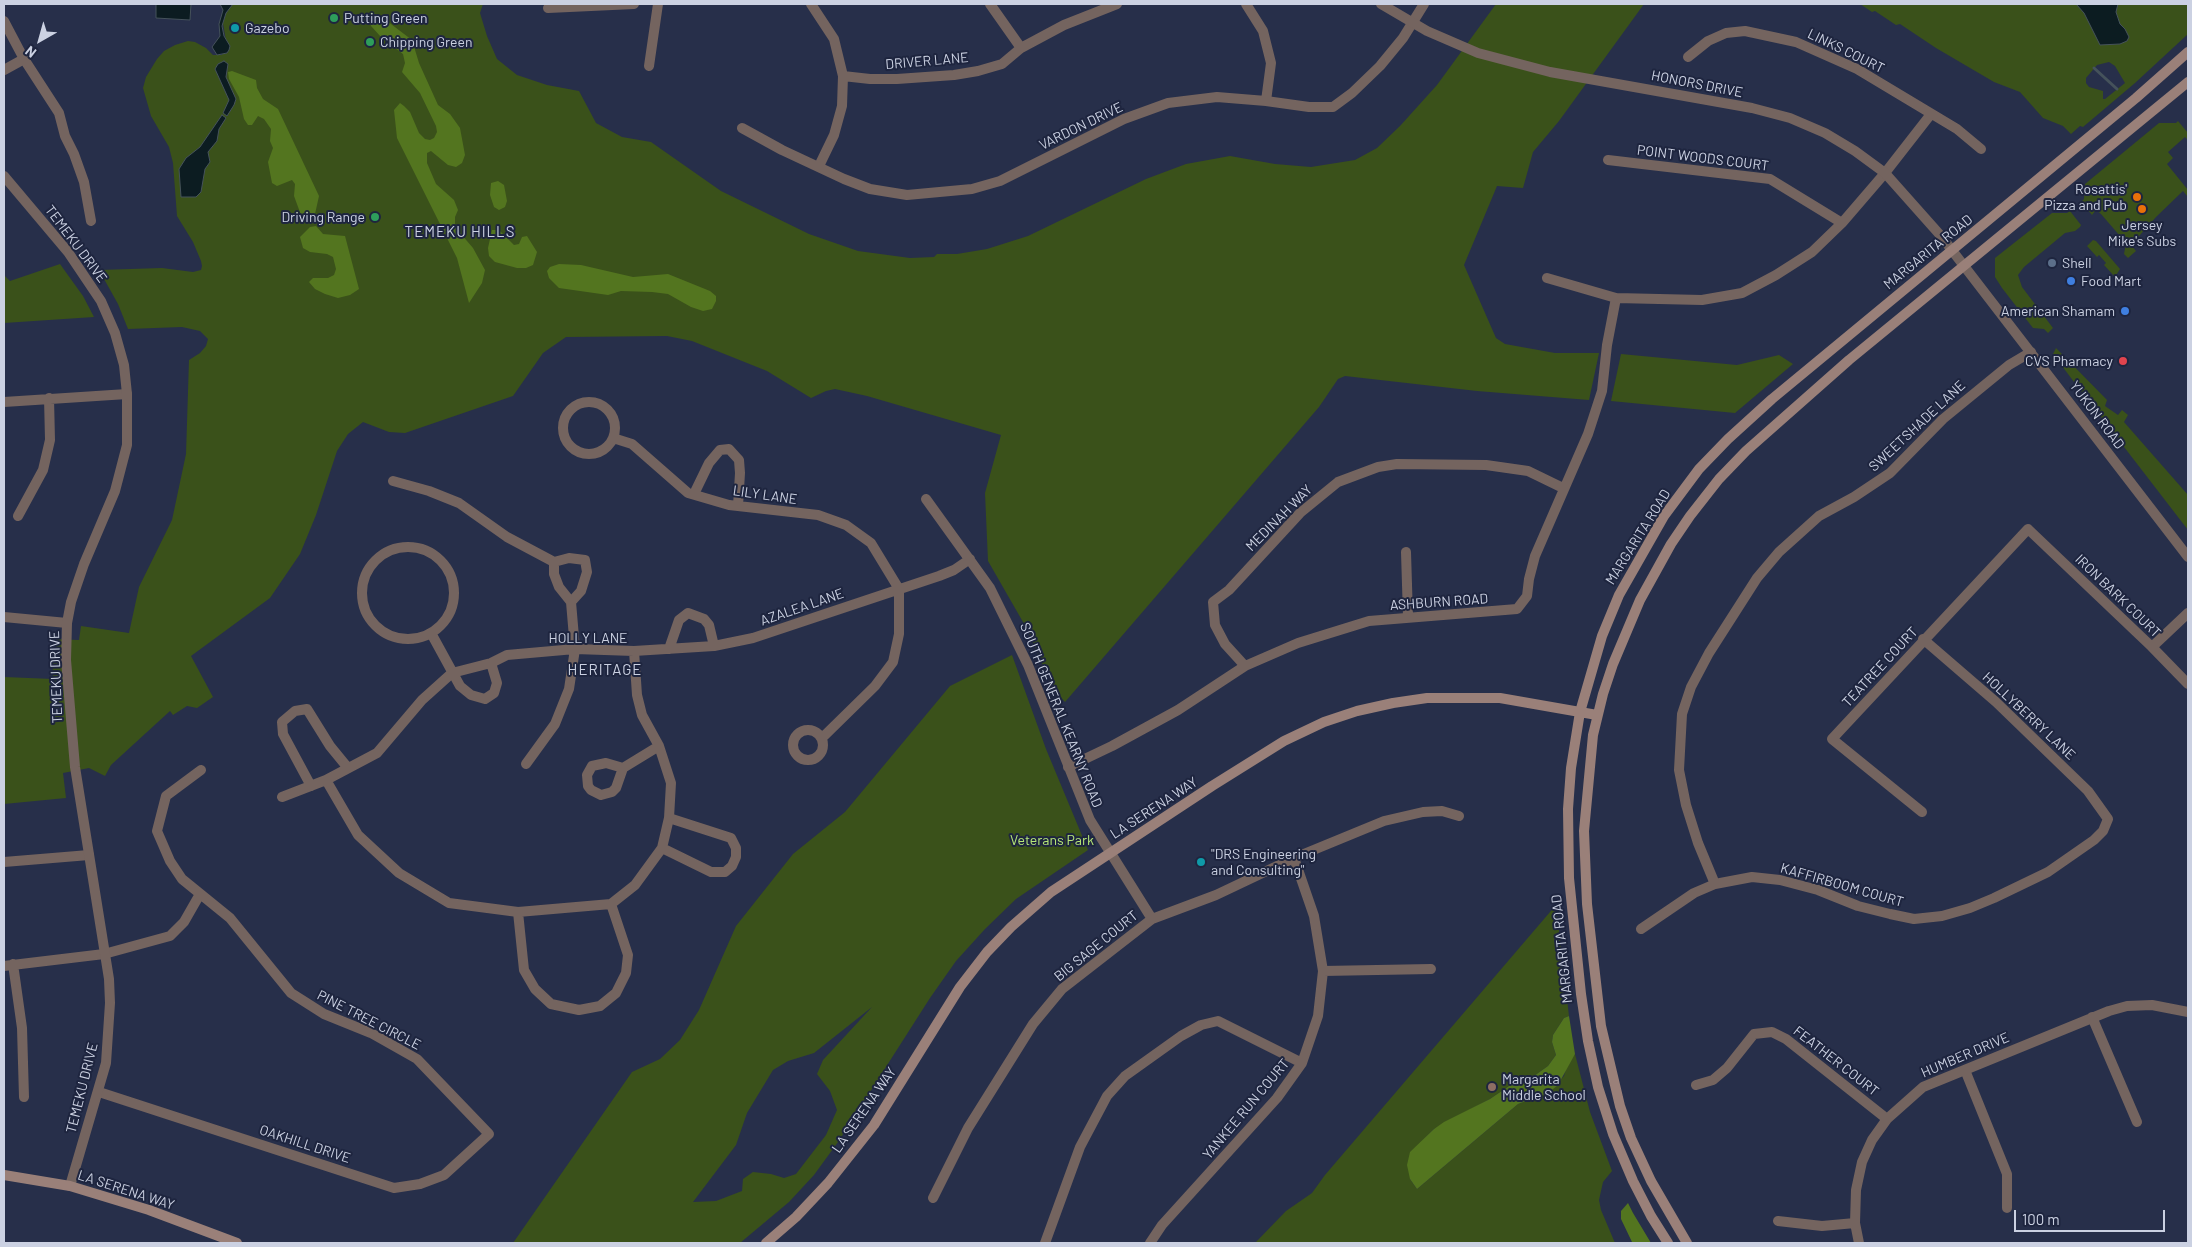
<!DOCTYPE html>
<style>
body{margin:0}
#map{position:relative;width:2192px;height:1247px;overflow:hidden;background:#272f4a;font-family:Barlow,sans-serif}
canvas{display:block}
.frame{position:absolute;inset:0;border:5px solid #cbd1e2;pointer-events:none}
.north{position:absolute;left:15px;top:15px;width:50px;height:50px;-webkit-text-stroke:4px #1e253f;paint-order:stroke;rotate:218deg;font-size:14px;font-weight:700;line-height:20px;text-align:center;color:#cbd1e2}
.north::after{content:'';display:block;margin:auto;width:18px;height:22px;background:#cbd1e2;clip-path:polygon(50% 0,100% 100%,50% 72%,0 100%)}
.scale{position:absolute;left:2014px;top:1210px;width:151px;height:22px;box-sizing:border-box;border:2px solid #cbd1e2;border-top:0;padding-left:6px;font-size:15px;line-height:18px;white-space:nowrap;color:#cbd1e2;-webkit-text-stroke:4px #1e253f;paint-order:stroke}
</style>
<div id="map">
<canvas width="2192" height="1247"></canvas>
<div class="frame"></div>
<div class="north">N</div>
<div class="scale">100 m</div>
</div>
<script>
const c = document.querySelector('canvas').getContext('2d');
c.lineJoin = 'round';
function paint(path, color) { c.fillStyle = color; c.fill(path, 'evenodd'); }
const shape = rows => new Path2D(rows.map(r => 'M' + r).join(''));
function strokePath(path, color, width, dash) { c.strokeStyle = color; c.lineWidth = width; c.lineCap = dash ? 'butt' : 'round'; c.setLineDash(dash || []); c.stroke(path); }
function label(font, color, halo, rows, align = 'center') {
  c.font = font + ' Barlow,sans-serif'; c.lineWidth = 4; c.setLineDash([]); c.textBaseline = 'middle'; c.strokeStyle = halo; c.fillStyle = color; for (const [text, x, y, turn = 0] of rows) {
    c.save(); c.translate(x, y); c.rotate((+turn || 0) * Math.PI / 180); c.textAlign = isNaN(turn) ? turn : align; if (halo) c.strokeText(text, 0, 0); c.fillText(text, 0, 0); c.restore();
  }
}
paint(shape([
 [233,4,483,4,480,13,487,36,497,59,517,75,547,85,579,91,596,123,622,137,651,142,721,191,809,234,858,251,910,258,934,257,937,254,957,254,987,249,1028,236,1146,179,1186,164,1230,156,1275,164,1311,167,1355,160,1377,148,1400,126,1437,85,1496,4,1644,4,1559,121,1533,152,1523,188,1497,186,1464,265,1496,338,1505,344,1555,353,1599,353,1589,400,1477,391,1345,376,1338,379,1319,407,1065,702,1053,689,1027,629,988,561,985,493,1001,435,867,396,835,389,826,391,811,398,767,371,692,341,667,336,566,337,543,353,513,396,405,433,389,432,363,422,348,434,337,451,316,515,300,554,270,598,191,656,213,697,197,708,187,706,173,715,170,711,111,765,105,776,89,768,63,773,66,798,4,804,4,677,53,679,52,639,79,640,81,626,129,633,139,587,172,520,186,454,189,360,200,353,206,346,208,339,200,331,182,327,128,329,118,304,99,270,162,268,193,272,201,270,202,266,201,261,193,242,177,216,173,163,169,147,151,116,143,88,146,77,157,59,164,51,175,45,188,41,195,42,206,48,213,55,222,55,226,41,223,23,226,13],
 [1860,4,2188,4,2188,34,2135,83,2083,127,2080,126,2071,134,2063,126,2043,118,2020,92,1994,82,1936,48,1900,24,1896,25,1875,11,1872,12],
 [2109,62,2115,66,2125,83,2105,99,2103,99,2103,91,2089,87,2086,83,2086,78,2097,65],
 [2178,121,2188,133,2188,140,2185,137,2168,152,2173,158,2167,164,2188,190,2188,197,2183,191,2156,217,2131,245,2136,251,2128,258,2124,254,2126,243,2101,214,2096,210,2092,215,2081,202,2084,199,2085,184,2159,123,2176,123],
 [2070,211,2081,225,2080,227,2075,231,2065,233,2024,267,2018,275,2022,287,2053,328,2048,333,2044,329,2033,328,2002,288,1995,277,1995,258,2052,213,2067,213],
 [2093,240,2096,241,2120,269,2115,277,2104,265,2106,263,2099,255,2097,257,2087,246],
 [60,264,83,296,94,317,4,323,4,275,10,281],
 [2056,348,2107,400,2105,406,2118,415,2122,410,2128,415,2124,422,2188,495,2188,530,2074,382,2053,354],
 [1621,354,1737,365,1779,355,1793,364,1735,413,1611,401],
 [1012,655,1046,749,1088,850,1016,899,985,929,956,961,930,998,838,1142,814,1175,789,1202,740,1243,513,1243,632,1072,660,1059,680,1040,699,1010,736,926,793,854,845,812,950,686],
 [872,1007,823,1060,817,1074,830,1091,837,1110,826,1135,796,1174,784,1178,771,1174,753,1172,743,1179,742,1191,716,1201,693,1202,736,1145,747,1113,773,1070,788,1061,814,1053],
 [1556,905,1569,1016,1564,1018,1553,1035,1552,1042,1556,1055,1548,1066,1534,1076,1512,1084,1490,1099,1434,1129,1423,1140,1410,1179,1417,1189,1518,1104,1548,1093,1564,1076,1568,1062,1575,1054,1590,1112,1612,1171,1603,1182,1599,1200,1601,1210,1615,1243,1255,1243,1286,1211,1312,1193,1325,1175]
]), '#3a511a');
paint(shape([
 [372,12,383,18,412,40,419,63,438,105,450,114,460,128,465,155,462,163,456,167,448,165,431,151,427,153,427,163,436,184,454,200,458,210,455,217,455,227,473,248,485,270,482,283,469,303,457,258,397,138,394,110,400,103,404,106,410,112,419,133,425,139,430,140,434,138,437,132,436,126,420,93,402,72,405,63,403,54,381,37,371,26,368,14],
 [232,71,256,80,257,88,263,99,278,109,319,196,315,214,310,218,305,218,301,215,294,196,295,184,292,180,277,186,272,183,268,162,273,148,270,141,271,129,264,119,258,116,252,125,248,125,244,119,239,97,229,79,228,72],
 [498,181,504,185,507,201,505,207,499,210,494,207,490,195,491,183],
 [316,226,323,234,345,236,359,289,350,295,338,298,325,294,315,289,309,282,313,278,328,278,334,275,336,269,333,257,327,254,310,252,303,248,300,237,310,227],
 [492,230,499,230,514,245,519,244,522,237,527,236,537,252,533,265,526,268,517,268,495,262,489,256,488,248],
 [559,264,581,265,633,277,668,274,710,291,716,296,716,301,712,309,703,311,691,307,668,294,652,292,621,291,608,295,559,288,549,278,547,271,550,267],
 [1569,1016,1575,1054,1558,1085,1548,1093,1518,1104,1417,1189,1410,1179,1407,1165,1410,1152,1434,1129,1444,1122,1490,1099,1512,1084,1534,1076,1548,1066,1556,1055,1552,1042,1553,1035,1564,1018],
 [1628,1203,1633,1213,1651,1243,1632,1242,1621,1219,1621,1211]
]), '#53751f');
const water = shape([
 [156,4,191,4,190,20,156,18,156,4],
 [220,4,233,4,226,13,222,26,224,36,230,46,229,50,227,53,217,55,212,47,220,36,219,24,223,10,220,4],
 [2076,4,2118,4,2116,12,2120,24,2125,29,2129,37,2127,41,2120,44,2100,45,2084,13,2076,4],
 [224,61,228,64,226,77,236,99,234,105,227,116,223,113,229,100,215,69,218,64,224,61],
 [222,115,226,118,219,129,217,141,208,152,210,162,205,169,201,192,196,197,181,197,179,169,186,158,200,147,222,115]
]);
paint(water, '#0c1c21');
strokePath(water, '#45525b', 1);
strokePath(shape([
 [2094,68,2117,89]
]), '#45525b', 3);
strokePath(shape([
 [811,4,834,39,843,76,842,106,834,135,819,166],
 [990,4,1021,48],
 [1246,4,1263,31,1271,63,1266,101],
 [548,8,634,4],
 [4,21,24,59,59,113,65,136,74,154,84,182,91,221],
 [1688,57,1708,41,1726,33,1745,31,1796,42,1857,69,1957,129,1981,149],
 [649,66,658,4],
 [4,70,24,59],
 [843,76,870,79,897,79,954,75,978,71,1002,64,1021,48,1064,25,1117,4],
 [742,128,782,150,844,179,870,189,907,195,972,189,1000,181,1124,119,1168,103,1217,97,1266,101,1309,107,1333,107,1352,93,1380,66,1403,38,1424,4],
 [1608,160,1770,179,1842,223],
 [1547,278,1616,298,1702,300,1742,293,1776,275,1812,252,1842,223,1885,173,1931,114],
 [4,402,127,394],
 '563 428a26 26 0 1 1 52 0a26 26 0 1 1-52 0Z',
 [613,438,632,444,688,493,729,505,818,515,846,525,871,543,899,589,899,634,893,662,875,686,822,738],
 [393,481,429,491,459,503,507,537,554,562],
 [694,494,709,463,720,450,729,449,739,460,740,473,738,506],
 [926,499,990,588,1028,665,1090,820,1152,919],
 [18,516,43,470,50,440,49,398],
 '362 593a46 46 0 1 1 92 0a46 46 0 1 1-92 0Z',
 [1406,552,1408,617],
 [4,617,67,623],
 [431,633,460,686,471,695,485,699,494,693,497,683,491,663],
 [2152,647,2188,613],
 [669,649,679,620,688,613,704,619,709,625,714,646],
 [634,651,714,646,753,638,939,576,954,570,970,559],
 [1245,666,1225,644,1215,625,1213,602,1229,590,1300,513,1338,482,1378,467,1397,464,1486,465,1528,471,1563,488],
 '793 745a15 15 0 1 1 30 0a15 15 0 1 1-30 0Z',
 [606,763,623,768,616,788,612,792,601,795,591,790,588,786,587,775,592,766,606,763],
 [526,764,555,724,569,689,575,649,571,602,581,591,587,572,585,560,569,558,554,562,554,574,559,587,571,602],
 [1068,767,1112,746,1178,710,1245,666,1298,643,1369,621,1517,609,1527,596,1529,579,1535,556,1588,434,1602,391,1607,345,1616,298],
 [623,768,659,746],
 [311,786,283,734,282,722,295,711,307,709,330,746,348,768],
 [282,797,326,780,377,753,422,700,452,673,491,663,507,655,575,649,634,651,637,695,642,715,659,746,671,783,669,818,662,848,635,885,611,904,518,912,449,903,399,873,358,835,326,780],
 [1922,812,1832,739,2028,529,2152,647,2188,684],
 [662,848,711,872,725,872,732,866,736,857,736,848,731,838,669,818],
 [4,862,89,855],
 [1715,884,1698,843,1686,805,1679,770,1682,714,1691,687,1709,653,1757,578,1779,552,1819,516,1854,497,1890,473,1943,419,2009,365,2031,352],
 [518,912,524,970,535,989,551,1004,579,1010,600,1006,616,993,626,973,628,955,611,904],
 [1641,929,1694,893,1715,884,1752,877,1780,880,1818,890,1858,906,1890,914,1914,919,1942,916,1970,908,1994,898,2048,872,2094,840,2103,831,2108,819,2088,791,1996,702,1923,639],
 [13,964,22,1028,24,1097],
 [4,966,104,954,170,936,184,922,200,894],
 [1323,971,1431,969],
 [2092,1017,2137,1122],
 [1965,1070,2007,1174,2007,1208],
 [1696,1085,1713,1080,1727,1068,1754,1034,1772,1032,1786,1039,1887,1119],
 [99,1092,394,1188,420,1184,444,1175,489,1134,417,1059,371,1033,324,1014,291,993,230,918,182,879,170,861,157,831,166,796,201,770],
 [933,1198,968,1128,1033,1024,1062,989,1152,919,1216,895,1294,858,1384,821,1423,812,1442,811,1459,816],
 [1778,1221,1822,1226,1855,1223],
 [1045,1243,1080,1147,1107,1096,1125,1076,1181,1036,1201,1025,1218,1021,1302,1063],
 [1150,1243,1162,1225,1277,1098,1302,1063,1318,1016,1323,971,1314,916,1294,858],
 [1859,1243,1855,1223,1856,1190,1862,1162,1872,1140,1887,1119,1923,1087,2109,1011,2127,1006,2152,1005,2188,1012]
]), '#74645f', 10);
strokePath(shape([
 [1381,4,1427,31,1478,53,1550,72,1752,108,1790,118,1825,133,1855,151,1885,173,1941,236,2188,557],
 [4,176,68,252,101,301,115,333,124,365,127,394,127,445,115,491,84,564,71,602,67,623,66,660,75,767,109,979,110,1003,106,1063,70,1186]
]), '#74645f', 10);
strokePath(shape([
 [4,1175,70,1186,149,1210,237,1243],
 [766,1243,796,1217,828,1183,874,1125,960,987,987,952,1011,927,1051,892,1212,786,1284,741,1324,722,1357,711,1393,703,1427,698,1500,698,1597,715],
 [1668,1243,1651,1216,1633,1181,1613,1134,1598,1087,1588,1041,1581,994,1569,878,1568,809,1571,768,1580,712,1602,636,1619,595,1664,516,1699,469,1728,439,1772,399,2136,98,2188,52],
 [1687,1243,1651,1181,1631,1138,1620,1106,1601,1026,1587,904,1584,831,1593,735,1603,694,1613,664,1640,600,1671,544,1690,516,1719,479,1746,451,1849,360,2188,82]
]), '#9a8079', 10);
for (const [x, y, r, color] of [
 [334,18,5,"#2e9e5b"],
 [235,28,5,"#0f9aa8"],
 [370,42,5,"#2e9e5b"],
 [2137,197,5,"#e8710a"],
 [2142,209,5,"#e8710a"],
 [375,217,5,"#2e9e5b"],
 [2052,263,5,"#5c6f8a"],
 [2071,281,5,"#3f7fe0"],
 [2125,311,5,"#3f7fe0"],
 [2123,361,5,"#e0444e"],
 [1201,862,5,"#0f9aa8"],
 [1492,1087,5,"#8d6e63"]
]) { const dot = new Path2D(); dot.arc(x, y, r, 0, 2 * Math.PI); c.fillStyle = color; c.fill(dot); strokePath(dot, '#1e253f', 2); }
label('14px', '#cbd1e2', '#1e253f', [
 ["Putting Green",344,18],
 ["Gazebo",245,28],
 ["Chipping Green",380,42],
 ["Rosattis'",2127,189,"right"],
 ["Pizza and Pub",2127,205,"right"],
 ["Driving Range",365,217,"right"],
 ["Jersey",2142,225,"center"],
 ["Mike's Subs",2142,241,"center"],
 ["Shell",2062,263],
 ["Food Mart",2081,281],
 ["American Shamam",2115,311,"right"],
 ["CVS Pharmacy",2113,361,"right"],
 ["\"DRS Engineering",1211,854],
 ["and Consulting\"",1211,870],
 ["Margarita",1502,1079],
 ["Middle School",1502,1095]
], 'left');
label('14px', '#cbd1e2', '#1e253f', [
 ["LINKS COURT",1846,51,26],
 ["DRIVER LANE",927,61,-5],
 ["HONORS DRIVE",1697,84,11],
 ["VARDON DRIVE",1081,126,-26],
 ["POINT WOODS COURT",1703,158,7],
 ["TEMEKU DRIVE",76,244,53],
 ["MARGARITA ROAD",1928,252,-39],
 ["YUKON ROAD",2097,415,53],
 ["SWEETSHADE LANE",1917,426,-43],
 ["LILY LANE",765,495,8],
 ["MEDINAH WAY",1279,518,-45],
 ["MARGARITA ROAD",1638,537,-58],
 ["IRON BARK COURT",2118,596,44],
 ["ASHBURN ROAD",1439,602,-4],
 ["AZALEA LANE",802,607,-19],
 ["HOLLY LANE",588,638],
 ["TEATREE COURT",1880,667,-47],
 ["TEMEKU DRIVE",56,677,-92],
 ["SOUTH GENERAL KEARNY ROAD",1061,715,68],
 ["HOLLYBERRY LANE",2029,716,43],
 ["LA SERENA WAY",1154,808,-33],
 ["KAFFIRBOOM COURT",1842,885,16],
 ["BIG SAGE COURT",1096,946,-39],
 ["MARGARITA ROAD",1562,949,-96],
 ["PINE TREE CIRCLE",369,1020,27],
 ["HUMBER DRIVE",1965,1055,-23],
 ["FEATHER COURT",1836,1061,38],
 ["TEMEKU DRIVE",82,1088,-76],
 ["YANKEE RUN COURT",1246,1109,-50],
 ["LA SERENA WAY",864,1110,-55],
 ["OAKHILL DRIVE",305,1144,18],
 ["LA SERENA WAY",126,1190,18]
]);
label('14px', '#b7e878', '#1e253f', [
 ["Veterans Park",1052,840]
]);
c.letterSpacing = '1px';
label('15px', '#cbd1e2', '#1e253f', [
 ["TEMEKU HILLS",460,232],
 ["HERITAGE",605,670]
]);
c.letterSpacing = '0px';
</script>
